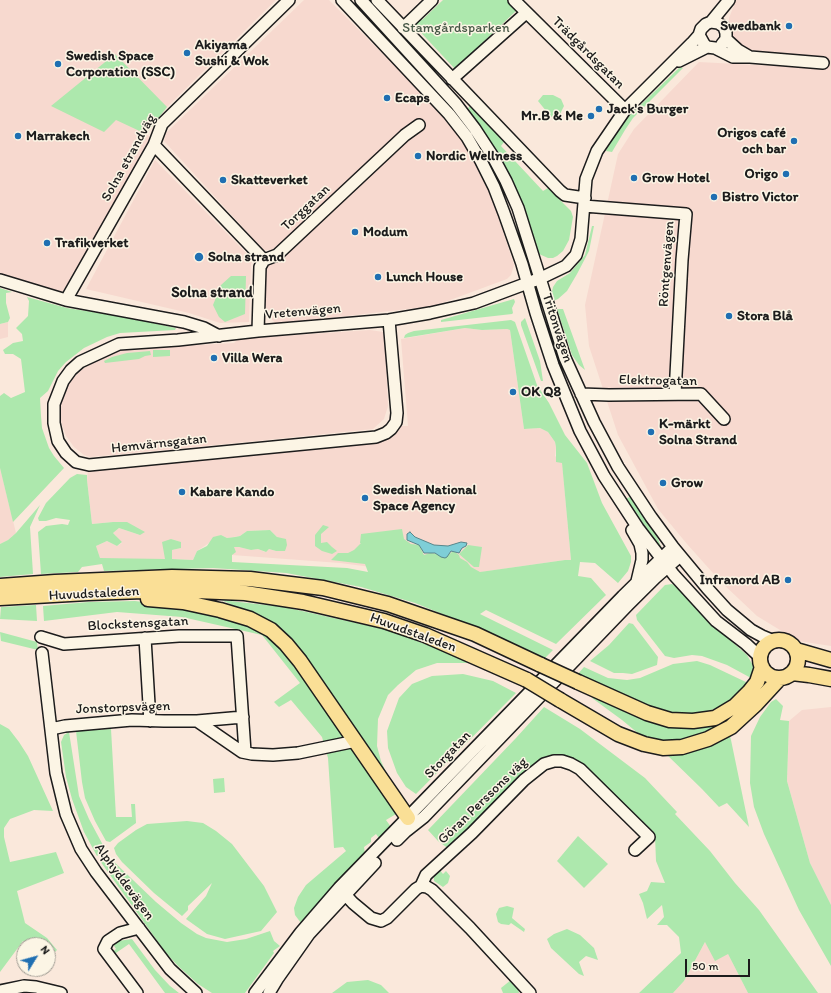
<!DOCTYPE html>
<meta charset="utf-8">
<style>
body{margin:0}
#map{position:relative;width:831px;height:993px;overflow:hidden;background:#fae8db;font-family:Itim,sans-serif}
canvas{display:block}
.north{position:absolute;left:16px;top:937px;width:40px;height:40px;box-sizing:border-box;background:#fcf5e5;border:1px solid #a29e95;border-radius:50%;rotate:53deg;font-size:11px;font-weight:700;line-height:16px;text-align:center;color:#1c1c1c}
.north::after{content:'';display:block;margin:auto;width:14px;height:18px;background:#1f6fb2;clip-path:polygon(50% 0,100% 100%,50% 72%,0 100%)}
.scale{position:absolute;left:685px;top:959px;width:65px;height:18px;box-sizing:border-box;border:2px solid #1c1c1c;border-top:0;padding-left:5px;font-size:12px;line-height:14px;white-space:nowrap;color:#1c1c1c;-webkit-text-stroke:3px #fcf5e5;paint-order:stroke}
</style>
<div id="map">
<canvas width="831" height="993"></canvas>
<div class="north">N</div>
<div class="scale">50 m</div>
</div>
<script>
const c = document.querySelector('canvas').getContext('2d');
c.lineJoin = 'round';
function paint(path, color) { c.fillStyle = color; c.fill(path, 'evenodd'); }
const shape = rows => new Path2D(rows.map(r => 'M' + r).join(''));
function strokePath(path, color, width, dash) { c.strokeStyle = color; c.lineWidth = width; c.lineCap = dash ? 'butt' : 'round'; c.setLineDash(dash || []); c.stroke(path); }
function label(font, color, halo, rows, align = 'center') {
  c.font = font + ' Itim,sans-serif'; c.lineWidth = 3; c.setLineDash([]); c.textBaseline = 'middle'; c.strokeStyle = halo; c.fillStyle = color; for (const [text, x, y, turn = 0] of rows) {
    c.save(); c.translate(x, y); c.rotate((+turn || 0) * Math.PI / 180); c.textAlign = isNaN(turn) ? turn : align; if (halo) c.strokeText(text, 0, 0); c.fillText(text, 0, 0); c.restore();
  }
}
paint(shape([
 [0,0,276,0,167,107,146,134,150,137,149,145,69,282,63,291,59,293,0,274],
 [304,0,329,0,435,106,454,128,471,152,485,179,496,210,514,265,511,275,507,279,434,306,276,324,266,313,265,264,275,250,264,250,259,245,164,141,166,133],
 [736,0,831,0,831,646,798,641,757,616,721,582,687,544,658,509,618,435,589,346,585,305,618,154,634,129,699,62,775,66,775,54,753,53,746,51,737,43,732,36,729,30,729,18],
 [155,160,253,260,251,264,249,322,220,323,189,313,86,289],
 [8,322,8,337,0,339,0,324],
 [465,328,482,330,507,329,510,330,524,429,540,428,548,432,555,442,556,447,555,456,562,462,571,560,565,560,425,580,379,568,340,563,232,555,234,547,239,547,251,550,258,549,265,552,269,549,276,551,277,537,270,530,247,531,240,536,227,538,221,535,197,551,193,560,172,559,172,550,181,548,180,542,171,539,165,559,100,559,96,546,107,541,117,546,122,543,113,533,119,528,140,535,113,522,92,524,87,480,88,469,367,443,399,426,408,426,401,339],
 [370,330,383,332,385,338,388,406,384,419,373,429,246,442,90,457,84,455,74,447,66,436,62,425,60,415,61,402,69,383,75,376,84,368,111,353,131,349,234,343,238,339],
 [0,468,16,533,8,540,0,544],
 [831,707,831,905,810,863,787,781,789,721,802,710],
 [705,942,728,954,748,993,673,993,684,981]
]), '#f7d9cf');
paint(shape([
 [443,0,508,0,517,10,455,69,412,23,419,17,422,20],
 [115,54,167,107,146,134,116,120,104,132,51,106],
 [680,67,683,68,633,118,625,130,612,152,606,151,609,143,617,131,628,117],
 [543,95,553,95,561,99,564,106,560,114,551,117,538,101],
 [471,105,504,142,501,146,543,191,548,188,571,211,573,217,569,240,563,251,557,256,553,258,548,258,539,254,537,251,509,176,500,159,468,108],
 [592,226,594,226,589,251,577,274,567,291,558,299,553,301,552,292,553,287,557,281,570,273,585,255],
 [231,276,246,276,245,314,225,322,219,317,213,305,221,285],
 [0,288,12,292,6,293,6,303,10,318,8,322,0,324],
 [27,297,67,308,124,317,176,328,175,330,120,333,107,337,84,348,66,362,58,371,48,391,40,398,41,416,42,428,49,448,54,456,64,468,13,522,0,468,0,396,4,393,11,398,25,392,21,359,13,354,5,354,3,350,13,343,23,341,22,334,16,328,28,316,29,301],
 [514,299,515,302,512,308,513,313,512,314,441,322,441,320],
 [557,309,563,309,585,370,579,365,572,355],
 [525,318,540,361,543,381,541,381,521,325,521,322],
 [511,320,515,322,537,385,549,403,565,435,587,463,602,503,631,556,631,562,628,571,618,583,595,563,580,562,578,576,591,578,606,595,556,644,486,610,480,614,553,650,544,659,489,633,415,603,361,587,286,573,213,568,104,571,102,564,82,567,78,572,41,574,38,532,46,526,62,524,68,525,70,520,56,518,46,521,39,521,38,518,46,503,70,478,77,474,87,475,87,480,92,524,113,522,127,522,145,532,140,535,119,528,113,533,122,542,117,546,107,541,96,546,100,558,165,559,162,542,171,539,181,542,181,548,172,550,172,559,193,560,197,551,207,546,213,537,221,535,227,538,235,537,240,536,247,531,270,530,277,537,286,539,287,545,285,551,276,551,269,549,266,552,258,549,251,550,239,547,234,547,236,552,232,555,232,562,347,568,368,572,365,564,331,560,338,553,348,553,354,550,361,543,360,543,361,534,402,529,404,539,411,544,419,545,424,555,430,553,448,555,452,552,455,552,459,555,460,558,467,562,471,567,480,572,565,560,571,560,562,463,556,462,556,447,555,442,548,432,540,428,524,429,510,330,507,329,482,330,465,328,404,338,405,335,408,333,414,331],
 [153,350,170,350,170,356,153,357],
 [150,351,151,355,145,356,139,359,105,363,104,361,112,357,127,353],
 [630,497,651,527,658,539,662,549,625,499],
 [40,505,30,527,33,574,0,577,0,544,8,540,16,533],
 [323,525,329,527,321,534,321,543,327,542,332,547,337,551,332,554,322,551,315,546,315,535],
 [468,545,482,547,479,567,474,567,459,554],
 [672,584,679,589,720,631,747,655,755,669,751,678,727,665,702,656,692,655,674,658,665,656,637,620,636,615,665,585],
 [221,600,284,607,388,630,449,653,469,663,437,663,416,670,398,685,388,695,378,719,377,746,381,761,390,781,364,744,332,695,294,643,271,622],
 [135,601,202,610,251,625,274,639,341,727,396,814,386,820,391,827,379,838,376,834,371,838,371,842,364,847,365,854,301,923,295,915,294,908,298,897,306,885,346,851,343,847,334,848,328,758,322,737,291,700,279,707,274,702,300,683,262,635,182,617,117,612,44,621,43,606,89,602],
 [36,605,37,621,0,619,1,607],
 [629,623,633,624,658,657,657,665,632,674,623,673,614,673,590,661,609,645],
 [0,632,37,642,38,650,1,641],
 [697,661,710,665,748,683,736,697,722,706,703,713,681,715,657,711,577,675,584,667,608,678,627,680,640,678,673,664],
 [463,674,493,681,516,693,416,794,406,787,397,773,388,748,387,731,399,698,412,684,432,676],
 [594,696,642,718,736,711,735,719,692,739,667,742,645,739,622,720,592,698],
 [776,699,783,706,780,720,789,721,787,781,810,863,831,905,831,966,799,910,764,834,754,807,750,783,751,736,760,717,771,702],
 [544,707,580,729,645,778,677,812,675,814,710,851,735,883,759,910,818,993,748,993,728,954,715,961,705,942,684,981,673,993,639,993,681,953,679,937,667,925,657,925,664,917,662,905,647,919,643,903,639,894,647,891,651,882,665,883,656,861,655,836,582,768,560,757,544,757,531,766,485,815,449,849,438,841,428,830,516,738],
 [0,724,9,729,19,742,28,756,53,811,34,810,10,819,4,828,4,837,10,862,56,852,64,873,17,891,25,923,47,938,57,950,48,958,48,945,31,945,23,941,0,972],
 [111,729,116,817,132,817,131,804,135,804,136,823,110,842,106,841,95,821,85,798,82,782,76,731],
 [69,732,79,796,89,819,104,847,102,852,97,856,84,832,72,799,66,777,61,742,64,735],
 [726,736,730,736,731,740,749,827,727,803,719,807,702,789,664,752],
 [224,778,225,792,214,793,213,779],
 [187,821,203,823,216,831,232,844,264,886,277,912,261,931,225,939,207,934,186,919,206,896,212,883,188,906,188,910,182,916,154,893,122,862,116,854,114,848,118,843,136,830,147,824],
 [578,836,608,864,584,888,557,861],
 [109,857,156,902,181,923,197,934,206,938,227,942,246,939,270,931,274,941,280,946,273,951,274,953,245,993,212,993,198,984,178,966,166,953,100,861],
 [438,868,443,874,446,871,450,876,448,883,443,887,434,881,434,876],
 [507,906,514,908,512,918,525,929,524,932,511,923,509,925,501,924,498,922,496,914,499,908],
 [567,929,580,935,594,948,598,960,586,956,579,962,584,976,579,974,551,948,547,939,554,934],
 [132,939,155,970,170,986,179,993,165,993,129,944,113,955,111,953,116,949,113,944,118,941],
 [368,980,381,985,389,993,332,993,347,982],
 [511,980,517,985,519,993,503,993,501,988]
]), '#ade8ad');
const water = shape([
 [410,532,415,537,434,545,448,546,461,542,467,543,466,546,462,548,459,553,451,551,447,557,445,558,441,557,435,553,424,553,419,545,407,540,407,534,410,532]
]);
paint(water, '#7eced7');
strokePath(water, '#57878c', 1);
const minor = shape([
 [342,0,449,114,467,137,481,161,494,187,504,213,522,264,536,313,553,365,580,431,604,476,638,528,674,575,716,621,746,644,760,657],
 [361,0,456,104,475,129,492,155,506,181,518,208,565,358,594,422,618,467,651,517,673,547,707,588,727,610,751,630,762,636,774,641],
 [377,0,560,191,565,195,585,198],
 [514,0,625,110],
 [711,22,718,23,724,27,726,33,726,39,722,44],
 [403,28,432,0],
 [699,35,704,44,707,47,715,48,733,57,750,57,738,50,726,39],
 [750,57,823,63],
 [679,61,707,47],
 [452,79,526,13],
 [154,145,264,260],
 [584,206,686,214,682,260,675,394],
 [0,280,66,300,184,322,204,328,219,336],
 [66,300,154,145,162,124,289,0],
 [389,320,397,413,396,422,391,429,386,433,376,437,89,465,76,462,66,453,58,441,54,423,54,404,63,381,71,370,80,362,119,344,178,340,258,331,389,320,430,313,474,303,541,278,566,266,576,255,581,239,586,179,597,151,625,110,692,43,699,35,701,29,706,24,711,22,729,0],
 [258,331,260,267,264,260,277,255,405,135,419,125],
 [581,394,609,395,701,394,724,419],
 [632,530,640,544,642,553,642,560,637,581],
 [41,637,64,644,179,636,237,636,245,752],
 [145,638,150,721],
 [42,653,56,773,66,814,81,849,96,872,170,969,196,993],
 [197,721,243,717],
 [51,729,65,726,132,720,164,721,197,721,242,752,252,754,273,755,298,753,356,741],
 [397,840,405,832,424,817,628,605,655,578,680,556],
 [421,886,426,875,472,833,524,780,544,764,554,761,562,761,571,764,580,769,649,837,635,850],
 [340,889,353,903,371,918,381,921,387,918,416,889,421,886,427,887,432,890,470,928,530,993],
 [0,991,24,986,36,987,61,993],
 [137,993,104,949,108,941,120,933,139,928],
 [255,993,301,932,339,888,623,596,673,547],
 [269,993,278,978,309,934,375,863]
]);
const major = shape([
 [0,586,55,582,172,577,250,579,323,588,388,604,475,634,541,665],
 [0,598,88,593,171,590,245,593,303,602,384,621,425,635,527,680],
 [148,599,183,602,220,610,250,619,271,630,286,644,300,661,408,818],
 '760 659a19 19 0 1 1 38 0a19 19 0 1 1-38 0Z',
 [796,650,831,660],
 [792,673,809,675,831,679],
 [578,682,647,713,670,720,693,721,715,718,735,706,749,692,757,682,762,667],
 [560,700,618,734,644,744,663,748,682,747,708,739,731,727,756,704,780,678]
]);
strokePath(minor, '#1c1c1c', 14);
strokePath(major, '#1c1c1c', 17);
strokePath(minor, '#fcf5e5', 11);
strokePath(major, '#fadf96', 14);
const majorBridge = shape([
 [541,665,578,682],
 [527,680,560,700]
]);
strokePath(majorBridge, '#1c1c1c', 17, []);
strokePath(majorBridge, '#fadf96', 14);
for (const [x, y, r, color] of [
 [789,26,4,"#1f6fb2"],
 [187,53,4,"#1f6fb2"],
 [58,64,4,"#1f6fb2"],
 [387,98,4,"#1f6fb2"],
 [599,109,4,"#1f6fb2"],
 [591,116,4,"#1f6fb2"],
 [18,136,4,"#1f6fb2"],
 [794,141,4,"#1f6fb2"],
 [418,156,4,"#1f6fb2"],
 [786,174,4,"#1f6fb2"],
 [634,178,4,"#1f6fb2"],
 [223,180,4,"#1f6fb2"],
 [714,197,4,"#1f6fb2"],
 [355,232,4,"#1f6fb2"],
 [47,243,4,"#1f6fb2"],
 [199,257,5,"#1f6fb2"],
 [378,277,4,"#1f6fb2"],
 [729,316,4,"#1f6fb2"],
 [214,358,4,"#1f6fb2"],
 [513,392,4,"#1f6fb2"],
 [651,432,4,"#1f6fb2"],
 [663,483,4,"#1f6fb2"],
 [182,492,4,"#1f6fb2"],
 [365,498,4,"#1f6fb2"],
 [788,580,4,"#1f6fb2"]
]) { const dot = new Path2D(); dot.arc(x, y, r, 0, 2 * Math.PI); c.fillStyle = color; c.fill(dot); strokePath(dot, '#fcf5e5', 1.5); }
label('bold 14px', '#1c1c1c', '#fcf5e5', [
 ["Swedbank",781,26,"right"],
 ["Akiyama",195,45],
 ["Sushi & Wok",195,61],
 ["Swedish Space",66,56],
 ["Corporation (SSC)",66,72],
 ["Ecaps",395,98],
 ["Jack's Burger",607,109],
 ["Mr.B & Me",583,116,"right"],
 ["Origos café",786,133,"right"],
 ["och bar",786,149,"right"],
 ["Marrakech",26,136],
 ["Nordic Wellness",426,156],
 ["Origo",778,174,"right"],
 ["Grow Hotel",642,178],
 ["Skatteverket",231,180],
 ["Bistro Victor",722,197],
 ["Modum",363,232],
 ["Trafikverket",55,243],
 ["Solna strand",208,257],
 ["Lunch House",386,277],
 ["Stora Blå",737,316],
 ["Villa Wera",222,358],
 ["OK Q8",521,392],
 ["K-märkt",659,424],
 ["Solna Strand",659,440],
 ["Grow",671,483],
 ["Swedish National",373,490],
 ["Space Agency",373,506],
 ["Kabare Kando",190,492],
 ["Infranord AB",780,580,"right"]
], 'left');
label('14px', '#485948', '#fcf5e5', [
 ["Stamgårdsparken",456,28]
]);
label('14px', '#1c1c1c', '#fcf5e5', [
 ["Trädgårdsgatan",588,53,45],
 ["Solna strandväg",129,158,-61],
 ["Torggatan",306,208,-43],
 ["Röntgenvägen",667,264,-86],
 ["Vretenvägen",303,312,-5],
 ["Tritonvägen",557,328,72],
 ["Elektrogatan",658,381,1],
 ["Hemvärnsgatan",159,444,-6],
 ["Huvudstaleden",94,594,-3],
 ["Blockstensgatan",138,624,-3],
 ["Huvudstaleden",413,633,20],
 ["Jonstorpsvägen",123,708,-2],
 ["Storgatan",448,755,-46],
 ["Göran Perssons väg",483,801,-44],
 ["Alphyddevägen",124,882,54]
]);
label('bold 15px', '#1c1c1c', '#fcf5e5', [
 ["Solna strand",212,293]
]);
</script>
